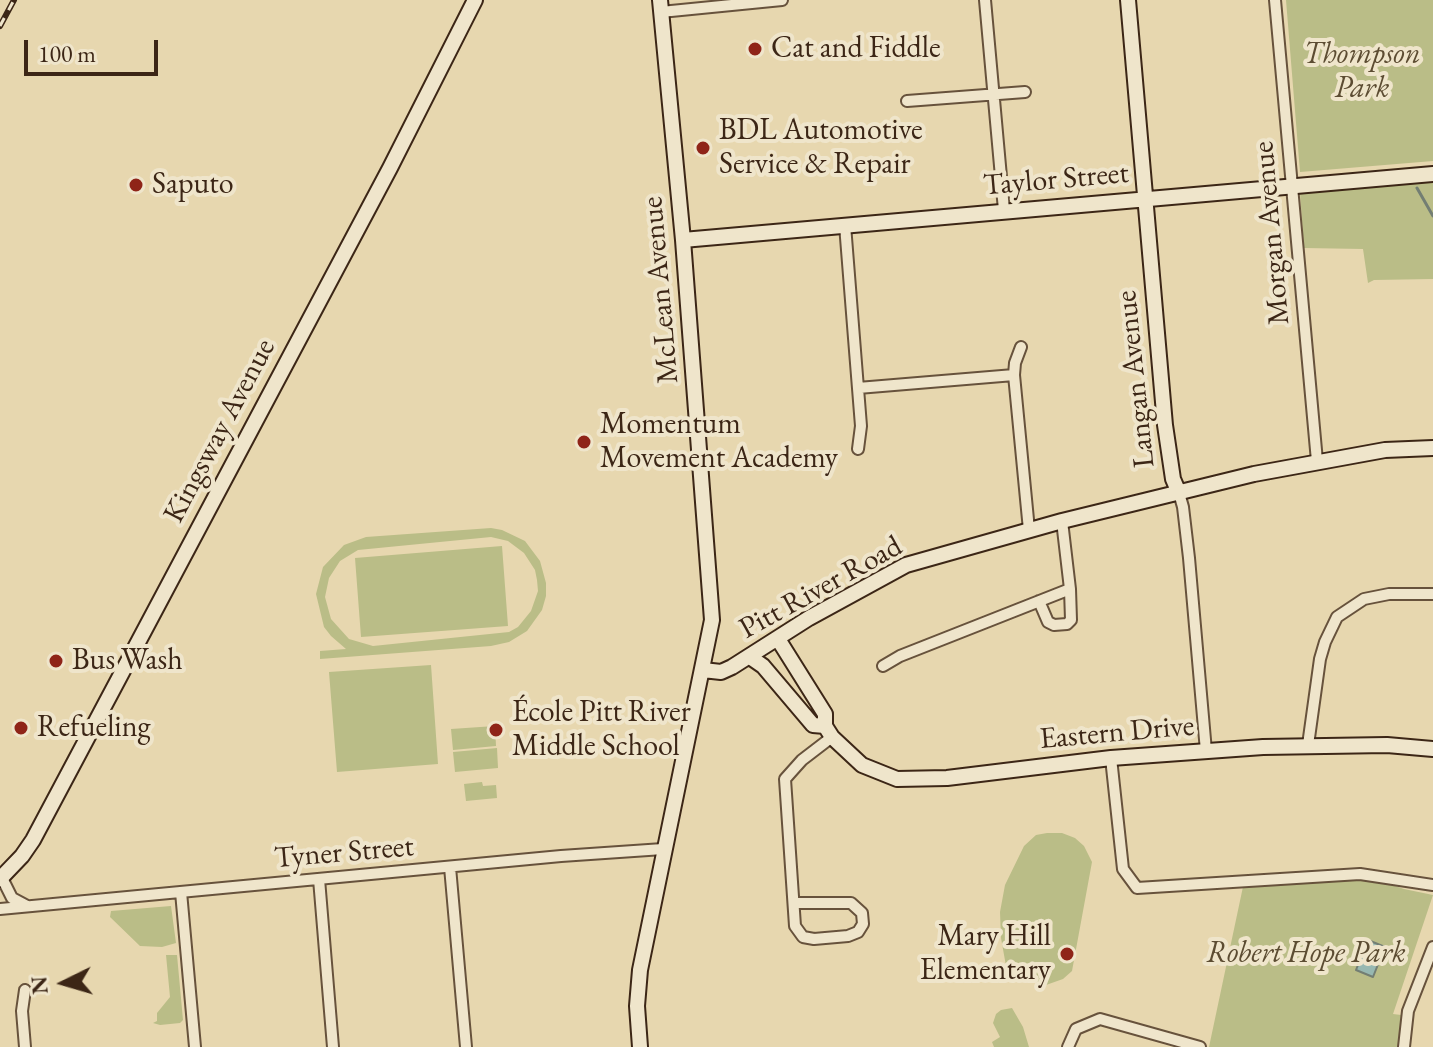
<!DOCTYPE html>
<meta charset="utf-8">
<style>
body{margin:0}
#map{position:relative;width:1433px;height:1047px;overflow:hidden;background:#e7d7af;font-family:"EB Garamond",serif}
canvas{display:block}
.north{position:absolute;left:24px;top:943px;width:80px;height:80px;-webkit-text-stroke:6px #efe5cb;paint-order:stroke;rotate:265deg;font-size:22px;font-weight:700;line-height:32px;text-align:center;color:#3c2616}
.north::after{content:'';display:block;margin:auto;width:28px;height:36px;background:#3c2616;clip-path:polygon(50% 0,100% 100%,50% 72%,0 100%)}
.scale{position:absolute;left:24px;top:40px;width:134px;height:36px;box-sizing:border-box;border:4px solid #3c2616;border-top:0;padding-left:10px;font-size:24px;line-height:28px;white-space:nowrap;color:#3c2616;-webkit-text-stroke:6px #efe5cb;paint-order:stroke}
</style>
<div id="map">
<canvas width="1433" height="1047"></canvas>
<div class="north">N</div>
<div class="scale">100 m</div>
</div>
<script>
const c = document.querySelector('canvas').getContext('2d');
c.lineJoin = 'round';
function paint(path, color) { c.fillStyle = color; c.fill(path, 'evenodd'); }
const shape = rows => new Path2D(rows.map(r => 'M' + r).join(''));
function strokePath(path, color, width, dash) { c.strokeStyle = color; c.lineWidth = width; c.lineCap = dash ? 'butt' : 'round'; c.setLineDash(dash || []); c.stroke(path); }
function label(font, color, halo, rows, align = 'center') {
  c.font = font + ' "EB Garamond",serif'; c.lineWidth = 8; c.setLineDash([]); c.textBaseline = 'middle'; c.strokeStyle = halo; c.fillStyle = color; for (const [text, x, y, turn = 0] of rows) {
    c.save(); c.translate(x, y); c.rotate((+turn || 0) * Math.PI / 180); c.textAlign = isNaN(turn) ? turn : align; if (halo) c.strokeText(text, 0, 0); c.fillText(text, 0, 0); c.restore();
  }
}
paint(shape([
 [1286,0,1433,0,1433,161,1300,172],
 [1433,181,1433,279,1374,280,1368,283,1363,249,1304,248,1300,193],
 [491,528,502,530,525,541,540,561,546,583,546,596,542,610,527,631,509,642,491,646,320,659,320,651,346,649,331,636,324,627,316,594,323,567,344,545,366,537],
 [491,537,508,541,524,553,535,570,537,580,538,591,531,611,518,627,509,632,373,646,349,639,331,619,325,597,329,578,340,561,358,550],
 [502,546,508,626,361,637,355,558],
 [431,665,438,764,337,772,329,672],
 [495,726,496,746,453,750,451,729],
 [497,748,498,768,455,772,453,752],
 [482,782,483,786,496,785,497,798,466,801,464,784],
 [1047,833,1062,833,1075,838,1084,846,1092,862,1072,971,1063,979,1046,985,1020,980,1006,966,1001,938,1000,912,1005,885,1024,846,1036,835],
 [1360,874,1404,889,1433,895,1393,1014,1401,1015,1399,1047,1209,1047,1244,882],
 [171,906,176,943,162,947,140,946,110,917,111,911],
 [166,955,177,955,183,1020,180,1023,160,1025,153,1023,157,1021,157,1013,170,997],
 [1012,1008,1023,1027,1029,1047,994,1047,992,1042,1000,1037,993,1023,996,1014,1001,1010]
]), '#babd87');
const water = shape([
 [1368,940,1385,947,1373,977,1356,970,1368,940]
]);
paint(water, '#97b8b1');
strokePath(water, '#737e73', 2);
strokePath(shape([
 [1417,188,1433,216]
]), '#737e73', 3);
const street = shape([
 [985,0,1004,210],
 [1275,0,1317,461],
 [661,12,782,0],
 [907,101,1025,92],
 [845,225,861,426,858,449],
 [1021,347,1015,363,1014,375,1029,530],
 [858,388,1014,375],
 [1179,493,1183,507,1189,558,1206,751],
 [1039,601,1048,622,1054,625,1067,624,1071,620,1070,589],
 [883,666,900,656,1070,589,1062,521],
 [1308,745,1320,659,1325,642,1337,617,1364,599,1389,594,1433,594],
 [1111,758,1123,869,1137,888,1360,874,1433,885],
 [450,867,466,1047],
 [2,878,12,898,27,906],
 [319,879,333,1047],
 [181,892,195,1047],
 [794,903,851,903,862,913,863,924,858,932,848,936,814,939,803,937,795,926,785,779,802,760,832,737],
 [0,909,561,856,663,849],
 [25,1047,22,1011,25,990],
 [1068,1047,1076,1029,1100,1019,1200,1047],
 [1404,1047,1408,1011,1433,947]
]);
const secondary = shape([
 [1128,0,1165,425,1173,479,1179,493],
 [683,240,1433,174],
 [778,639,825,714,825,726,832,737,862,765,897,779,947,778,1111,758,1263,747,1387,745,1433,749],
 [750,657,763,666,813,725,825,726],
 [703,670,721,672,732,667,809,618,906,565,1062,521,1254,474,1385,450,1433,448],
 [0,879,22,856,33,840,390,168,475,0],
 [640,1047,637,1006,640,970,712,620,683,240,660,0]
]);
strokePath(street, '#67523c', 14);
strokePath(secondary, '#3c2616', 18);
strokePath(street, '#efe5cb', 10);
strokePath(secondary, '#efe5cb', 14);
const rail = shape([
 [0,26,14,0]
]);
strokePath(rail, '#3c2616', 6);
strokePath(rail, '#efe5cb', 3, [9]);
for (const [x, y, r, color] of [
 [755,49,8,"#8f2418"],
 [703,148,8,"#8f2418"],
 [136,185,8,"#8f2418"],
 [584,442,8,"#8f2418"],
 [56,661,8,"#8f2418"],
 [21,728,8,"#8f2418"],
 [496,730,8,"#8f2418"],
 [1067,954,8,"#8f2418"]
]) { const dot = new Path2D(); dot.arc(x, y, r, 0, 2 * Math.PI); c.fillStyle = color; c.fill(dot); strokePath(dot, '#efe5cb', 3); }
label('30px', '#3c2616', '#efe5cb', [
 ["Cat and Fiddle",771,49],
 ["BDL Automotive",719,131],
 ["Service & Repair",719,165],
 ["Saputo",152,185],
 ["Momentum",600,425],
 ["Movement Academy",600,459],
 ["Bus Wash",72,661],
 ["École Pitt River",512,713],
 ["Middle School",512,747],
 ["Refueling",37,728],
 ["Mary Hill",1051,937,"right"],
 ["Elementary",1051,971,"right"]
], 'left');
label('italic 30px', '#5c4c32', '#efe5cb', [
 ["Thompson",1362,55],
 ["Park",1362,89],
 ["Robert Hope Park",1306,954]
]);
label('30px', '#3c2616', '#efe5cb', [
 ["Taylor Street",1056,180,-5],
 ["Morgan Avenue",1272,233,-95],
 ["McLean Avenue",661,290,-95],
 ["Langan Avenue",1136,379,-96],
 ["Kingsway Avenue",220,431,-62],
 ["Pitt River Road",821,588,-29],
 ["Eastern Drive",1117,733,-5],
 ["Tyner Street",344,853,-5]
]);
</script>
